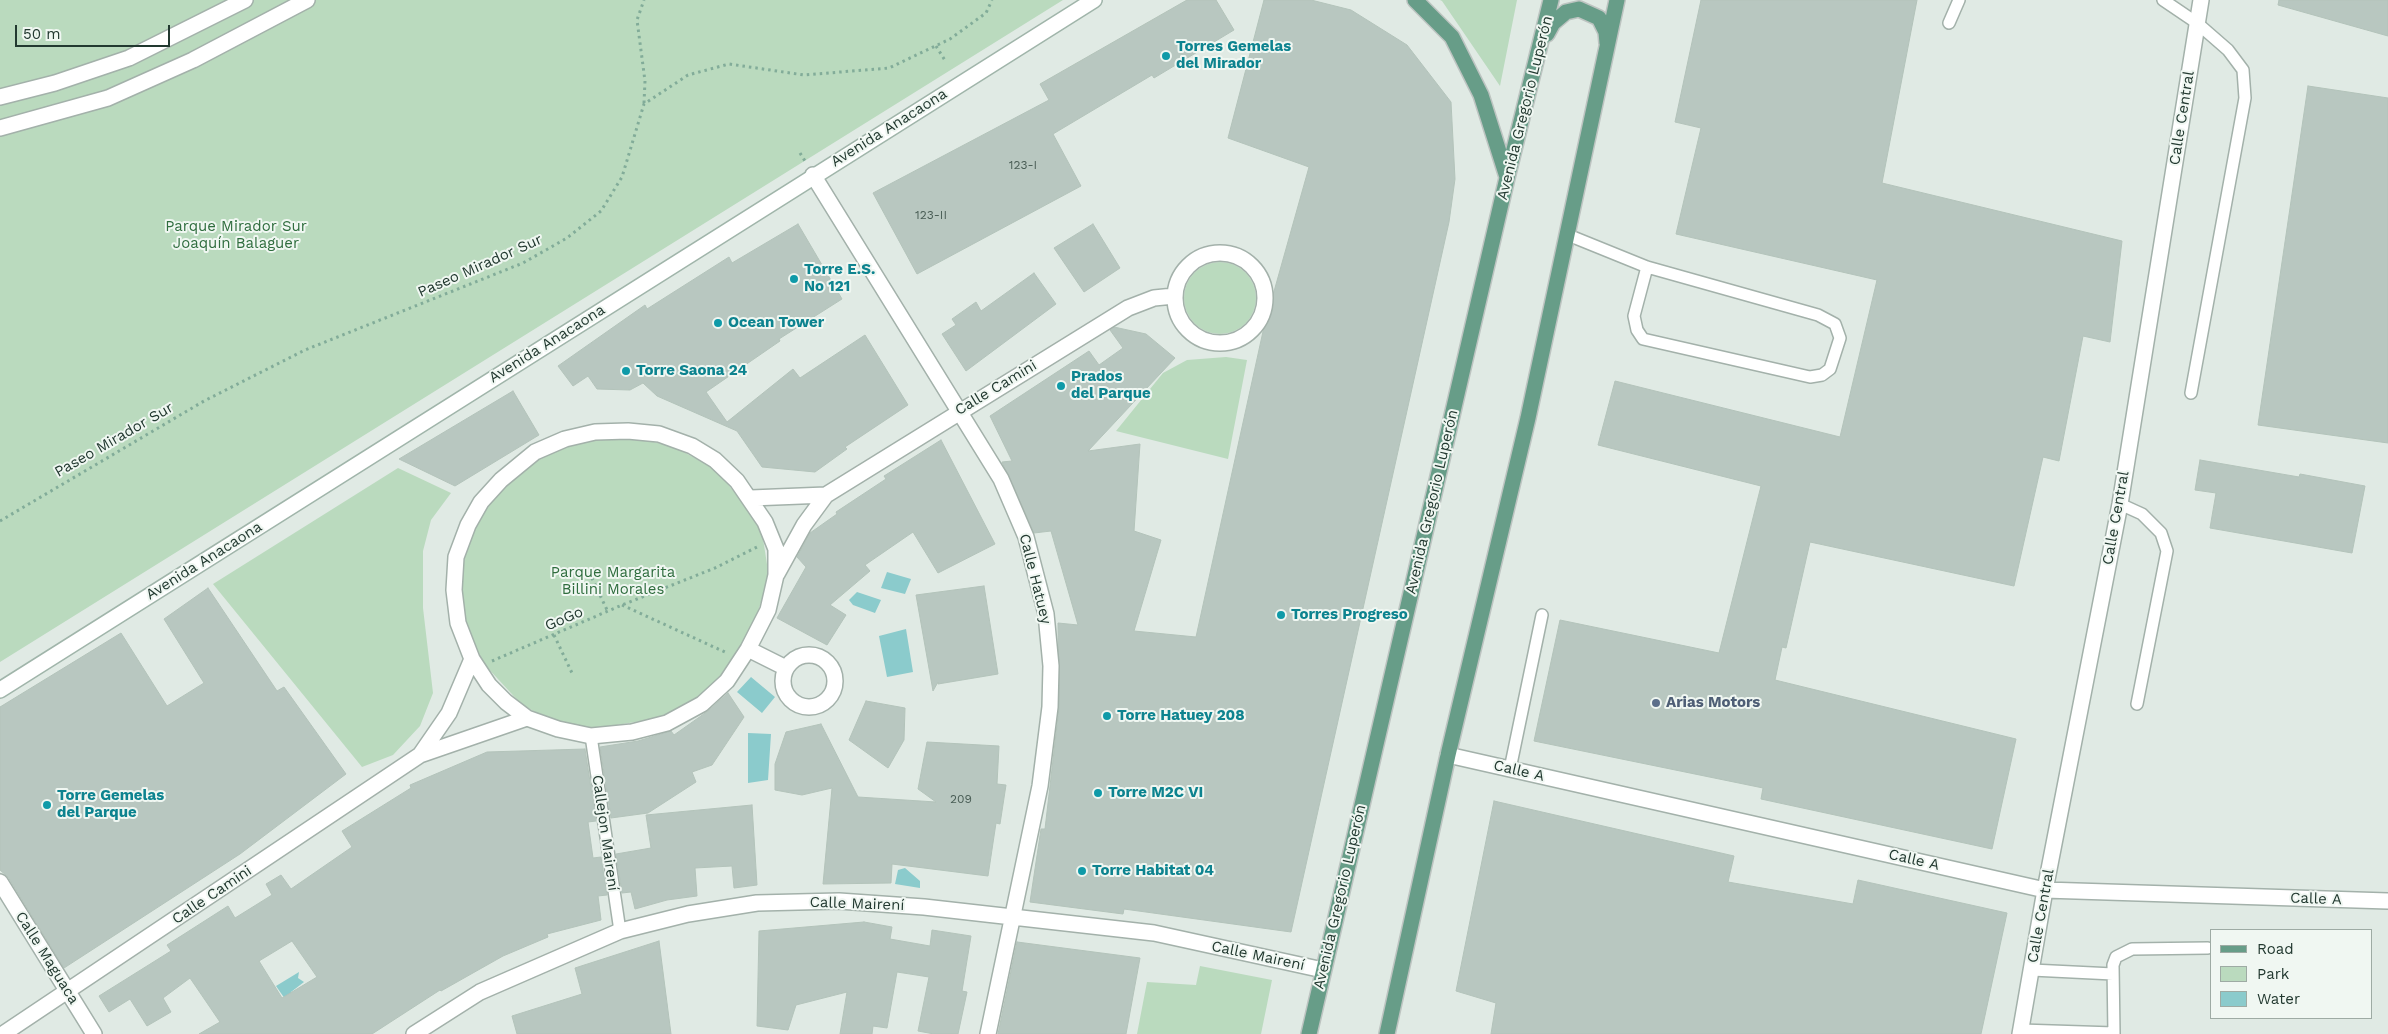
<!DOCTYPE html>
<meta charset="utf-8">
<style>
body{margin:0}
#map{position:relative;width:2388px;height:1034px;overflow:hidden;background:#e0eae4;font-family:"Work Sans",sans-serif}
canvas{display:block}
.legend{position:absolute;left:2210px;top:929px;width:162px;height:90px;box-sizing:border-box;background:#f0f7f2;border:1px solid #9eaba4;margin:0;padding:6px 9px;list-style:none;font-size:15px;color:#223930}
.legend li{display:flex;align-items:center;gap:10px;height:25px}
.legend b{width:25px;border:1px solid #9eaba4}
.scale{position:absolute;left:15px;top:25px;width:155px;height:22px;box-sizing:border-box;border:2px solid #223930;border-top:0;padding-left:6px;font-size:15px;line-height:18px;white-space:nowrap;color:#223930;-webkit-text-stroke:4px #f0f7f2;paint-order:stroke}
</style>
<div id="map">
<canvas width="2388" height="1034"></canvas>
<ul class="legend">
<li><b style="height:6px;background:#679d88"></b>Road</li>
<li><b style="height:14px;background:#badabe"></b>Park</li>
<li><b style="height:14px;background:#8bcbcc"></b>Water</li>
</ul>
<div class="scale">50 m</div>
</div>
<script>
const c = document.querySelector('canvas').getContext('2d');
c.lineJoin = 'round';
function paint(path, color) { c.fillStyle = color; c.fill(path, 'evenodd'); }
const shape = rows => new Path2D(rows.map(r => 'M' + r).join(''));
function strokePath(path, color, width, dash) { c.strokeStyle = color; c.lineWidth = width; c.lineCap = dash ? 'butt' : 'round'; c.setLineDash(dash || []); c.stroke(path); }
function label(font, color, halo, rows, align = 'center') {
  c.font = font + ' "Work Sans",sans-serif'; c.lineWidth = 4; c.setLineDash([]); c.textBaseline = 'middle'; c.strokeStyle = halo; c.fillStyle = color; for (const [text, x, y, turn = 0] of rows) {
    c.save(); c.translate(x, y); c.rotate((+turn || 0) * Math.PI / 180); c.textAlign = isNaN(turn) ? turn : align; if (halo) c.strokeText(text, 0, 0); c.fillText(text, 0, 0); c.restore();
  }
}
paint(shape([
 [0,0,1063,0,0,662],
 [1440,0,1517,0,1500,86,1442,1],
 '1184 298a36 36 0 1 1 72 0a36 36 0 1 1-72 0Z',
 [1226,357,1247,360,1228,459,1116,431,1163,373,1187,360],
 [629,436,674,447,716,469,761,526,769,577,753,627,727,670,710,688,689,704,666,717,592,729,545,717,522,705,485,665,471,641,463,617,460,566,477,519,506,482,540,456,562,446,584,440],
 [398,468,451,493,431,520,423,551,423,608,433,693,420,726,393,755,362,767,213,584],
 [1200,966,1272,980,1261,1034,1137,1034,1147,982,1196,985]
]), '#badabe');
paint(shape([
 [887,572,911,579,905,594,881,588],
 [857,592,881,600,875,613,853,605,849,600],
 [906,629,913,672,887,677,879,636],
 [751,677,775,697,762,713,737,692],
 [748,733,771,734,768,780,748,783],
 [905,868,920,881,920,888,895,884,898,870],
 [299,972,298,978,304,982,291,992,297,1004,292,1009,276,986]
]), '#8bcbcc');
const building = shape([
 [1187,0,1216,0,1234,30,1154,78,1152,75,1053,134,1081,186,917,274,873,193,1049,100,1040,84,1187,0],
 [1264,0,1311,0,1351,10,1407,45,1451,102,1455,179,1449,222,1291,932,1124,909,1123,914,1030,902,1041,829,1045,829,1059,708,1058,623,1078,625,1051,531,1034,533,1002,462,1012,461,990,416,1089,351,1099,365,1123,348,1110,330,1114,327,1146,334,1175,358,1088,451,1140,444,1134,531,1161,540,1134,631,1196,637,1271,295,1273,295,1309,167,1228,138,1264,0],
 [1701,0,1917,0,1882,183,2122,241,2110,342,2083,336,2059,461,2043,457,2014,586,1810,542,1786,648,1782,647,1775,680,2016,739,1992,849,1761,799,1763,788,1534,741,1560,620,1719,653,1761,486,1598,445,1615,381,1840,437,1877,280,1676,234,1701,128,1675,122,1701,0],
 [2279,0,2388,0,2388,36,2278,5,2279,0],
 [2308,86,2388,98,2388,443,2258,425,2308,86],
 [798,224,842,299,779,339,780,341,706,392,727,422,793,369,800,378,865,335,908,405,845,447,847,449,815,472,762,467,737,431,657,396,643,383,630,390,597,389,588,376,573,386,558,366,645,305,647,309,729,257,732,263,798,224],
 [1093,224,1120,268,1084,292,1054,248,1093,224],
 [1034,273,1056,304,966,371,942,334,956,325,952,319,976,302,981,311,1034,273],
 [513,391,539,435,455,486,399,459,513,391],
 [941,440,995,544,938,573,913,532,865,565,870,571,830,605,846,615,827,645,777,618,806,567,797,557,810,533,837,514,836,512,886,479,884,476,941,440],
 [2200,460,2299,477,2300,474,2365,486,2352,553,2210,528,2216,493,2195,490,2200,460],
 [984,586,998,674,938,684,938,682,933,691,916,595,984,586],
 [208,588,277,691,284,687,346,774,240,854,64,968,8,877,0,870,0,707,121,633,167,706,204,683,164,619,208,588],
 [728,693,744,717,712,765,692,772,696,782,648,813,611,818,600,747,638,741,671,731,674,735,708,711,728,693],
 [866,701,905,708,904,740,888,768,849,740,866,701],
 [821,724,858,797,936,802,918,789,927,742,999,746,997,784,1006,785,1000,824,996,823,988,876,892,864,891,883,823,884,832,788,802,795,775,790,775,764,786,732,821,724],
 [585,749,596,821,588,822,593,858,601,857,607,895,598,896,601,920,547,934,548,937,503,956,441,991,440,990,372,1034,199,1034,220,1022,190,978,163,998,171,1012,147,1026,130,999,109,1012,99,996,171,951,167,945,228,906,235,918,272,895,266,884,281,875,291,889,352,847,342,831,411,788,410,785,487,752,585,749],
 [292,941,317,977,282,998,259,961,292,941],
 [1494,801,1734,856,1728,882,1853,904,1858,880,2007,913,1981,1034,1491,1034,1496,1003,1456,991,1494,801],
 [752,805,757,885,734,888,732,866,695,868,697,896,667,900,635,909,631,892,622,893,616,854,651,848,646,815,752,805],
 [864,922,892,927,890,939,930,946,932,930,971,936,962,991,967,992,958,1034,934,1034,918,1031,929,977,897,972,887,1028,873,1026,872,1034,840,1034,847,992,796,1005,788,1030,757,1026,759,931,864,922],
 [659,941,671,1034,517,1034,512,1016,582,994,575,968,659,941],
 [1017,942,1140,958,1126,1034,998,1034,1017,942]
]);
paint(building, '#b8c7c0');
strokePath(building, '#b3c3ba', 1);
const service = shape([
 [2163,0,2197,23,2228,50,2243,70,2245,98,2191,393],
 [1949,23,1959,0],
 [1568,235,1647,267,1818,315,1835,324,1840,338,1830,369,1822,375,1810,377,1643,339,1637,330,1634,316,1647,267],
 [2120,504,2142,514,2161,533,2167,551,2137,704],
 [591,736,620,931],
 [1510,769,1542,615],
 [2032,970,2113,974],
 [2021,1030,2114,1033],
 [2114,1034,2113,965,2116,957,2132,949,2208,948]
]);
const minor = shape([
 [813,175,1001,479,1026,537,1046,614,1051,666,1050,707,1040,786,988,1034],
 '1175 298a45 45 0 1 1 90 0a45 45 0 1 1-90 0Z',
 [628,431,659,434,692,446,715,460,737,481,765,522,776,549,776,575,768,610,748,649,727,681,702,704,667,723,632,732,591,736,558,729,527,718,506,702,489,685,472,659,458,623,454,590,456,557,468,525,481,502,501,480,535,452,565,439,595,432,628,431],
 [751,498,826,495],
 [777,574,804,525,826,495,1128,308,1154,298,1174,296],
 [748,649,786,668],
 '783 681a26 26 0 1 1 52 0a26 26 0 1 1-52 0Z',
 [420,755,449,713,472,659],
 [1448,755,2045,890,2388,901],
 [0,882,94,1034],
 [3,1034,420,755,527,718],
 [414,1034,480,992,620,931,688,914,757,903,839,901,924,907,1154,933,1323,970],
 [2020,1034,2045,890,2120,504,2201,0]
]);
const tertiary = shape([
 [0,97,55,83,129,58,245,0],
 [0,128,108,98,193,60,307,0]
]);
const secondary = shape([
 [0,690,1094,0]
]);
const primary = shape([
 [1415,0,1452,37,1481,95,1507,177],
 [1547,34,1553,23,1566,12,1579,9,1599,18,1606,32,1607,43],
 [1309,1034,1507,178,1551,0],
 [1387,1034,1448,755,1528,418,1617,0]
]);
strokePath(service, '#a3b1aa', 14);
strokePath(minor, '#a3b1aa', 18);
strokePath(tertiary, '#a3b1aa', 18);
strokePath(secondary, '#a0b5aa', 18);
strokePath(primary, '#bdc4c1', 18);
strokePath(shape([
 [936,46,946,62],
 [644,103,645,81,637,20,644,0],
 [800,153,805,161],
 [0,521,204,401,305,350,523,263,567,238,601,211,622,177,644,104,688,75,729,64,804,75,889,68,950,39,986,13,992,0],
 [589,572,608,612],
 [622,605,727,653],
 [554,635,572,673],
 [492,661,622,605,715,568,757,547]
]), '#82ac99', 3, [2.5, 4]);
strokePath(service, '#fff', 11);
strokePath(minor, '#fff', 15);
strokePath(tertiary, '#fff', 15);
strokePath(secondary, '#fff', 15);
strokePath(primary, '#679d88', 15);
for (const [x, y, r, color] of [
 [1166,56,5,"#0f9aa8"],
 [794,279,5,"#0f9aa8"],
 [718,323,5,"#0f9aa8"],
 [626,371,5,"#0f9aa8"],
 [1061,386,5,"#0f9aa8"],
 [1281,615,5,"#0f9aa8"],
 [1656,703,5,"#5c6f8a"],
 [1107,716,5,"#0f9aa8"],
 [1098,793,5,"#0f9aa8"],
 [47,805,5,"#0f9aa8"],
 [1082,871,5,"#0f9aa8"]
]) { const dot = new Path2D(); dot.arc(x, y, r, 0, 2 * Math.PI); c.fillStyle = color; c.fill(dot); strokePath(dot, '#f0f7f2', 2); }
label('12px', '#485c54', null, [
 ["123-I",1023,165],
 ["123-II",931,215],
 ["209",961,799]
]);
label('bold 15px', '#0d838f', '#f0f7f2', [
 ["Torres Gemelas",1176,47],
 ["del Mirador",1176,64],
 ["Torre E.S.",804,270],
 ["No 121",804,287],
 ["Ocean Tower",728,323],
 ["Torre Saona 24",636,371],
 ["Prados",1071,377],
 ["del Parque",1071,394],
 ["Torres Progreso",1291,615],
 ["Torre Hatuey 208",1117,716],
 ["Torre M2C VI",1108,793],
 ["Torre Gemelas",57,796],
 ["del Parque",57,813],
 ["Torre Habitat 04",1092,871]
], 'left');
label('15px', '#223930', '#f0f7f2', [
 ["Avenida Gregorio Luperón",1525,108,-76],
 ["Calle Central",2182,118,-81],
 ["Avenida Anacaona",889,128,-32],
 ["Paseo Mirador Sur",480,266,-24],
 ["Avenida Anacaona",547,344,-32],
 ["Calle Camini",996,388,-31],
 ["Paseo Mirador Sur",114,440,-30],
 ["Avenida Gregorio Luperón",1432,502,-77],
 ["Calle Central",2116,518,-80],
 ["Avenida Anacaona",204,561,-32],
 ["Calle Hatuey",1035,579,76],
 ["GoGo",564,619,-23],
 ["Calle A",1519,771,13],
 ["Callejon Mairení",605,833,82],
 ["Calle A",1914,860,13],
 ["Calle Camini",212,895,-34],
 ["Avenida Gregorio Luperón",1340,897,-77],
 ["Calle A",2316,899,2],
 ["Calle Mairení",857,904,2],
 ["Calle Central",2041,916,-80],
 ["Calle Mairení",1258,956,12],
 ["Calle Maguaca",47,958,58]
]);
label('15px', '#2f6d3e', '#f0f7f2', [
 ["Parque Mirador Sur",236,227],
 ["Joaquín Balaguer",236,244],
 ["Parque Margarita",613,573],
 ["Billini Morales",613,590]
]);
label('bold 15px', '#4e5e75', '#f0f7f2', [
 ["Arias Motors",1666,703]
], 'left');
</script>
